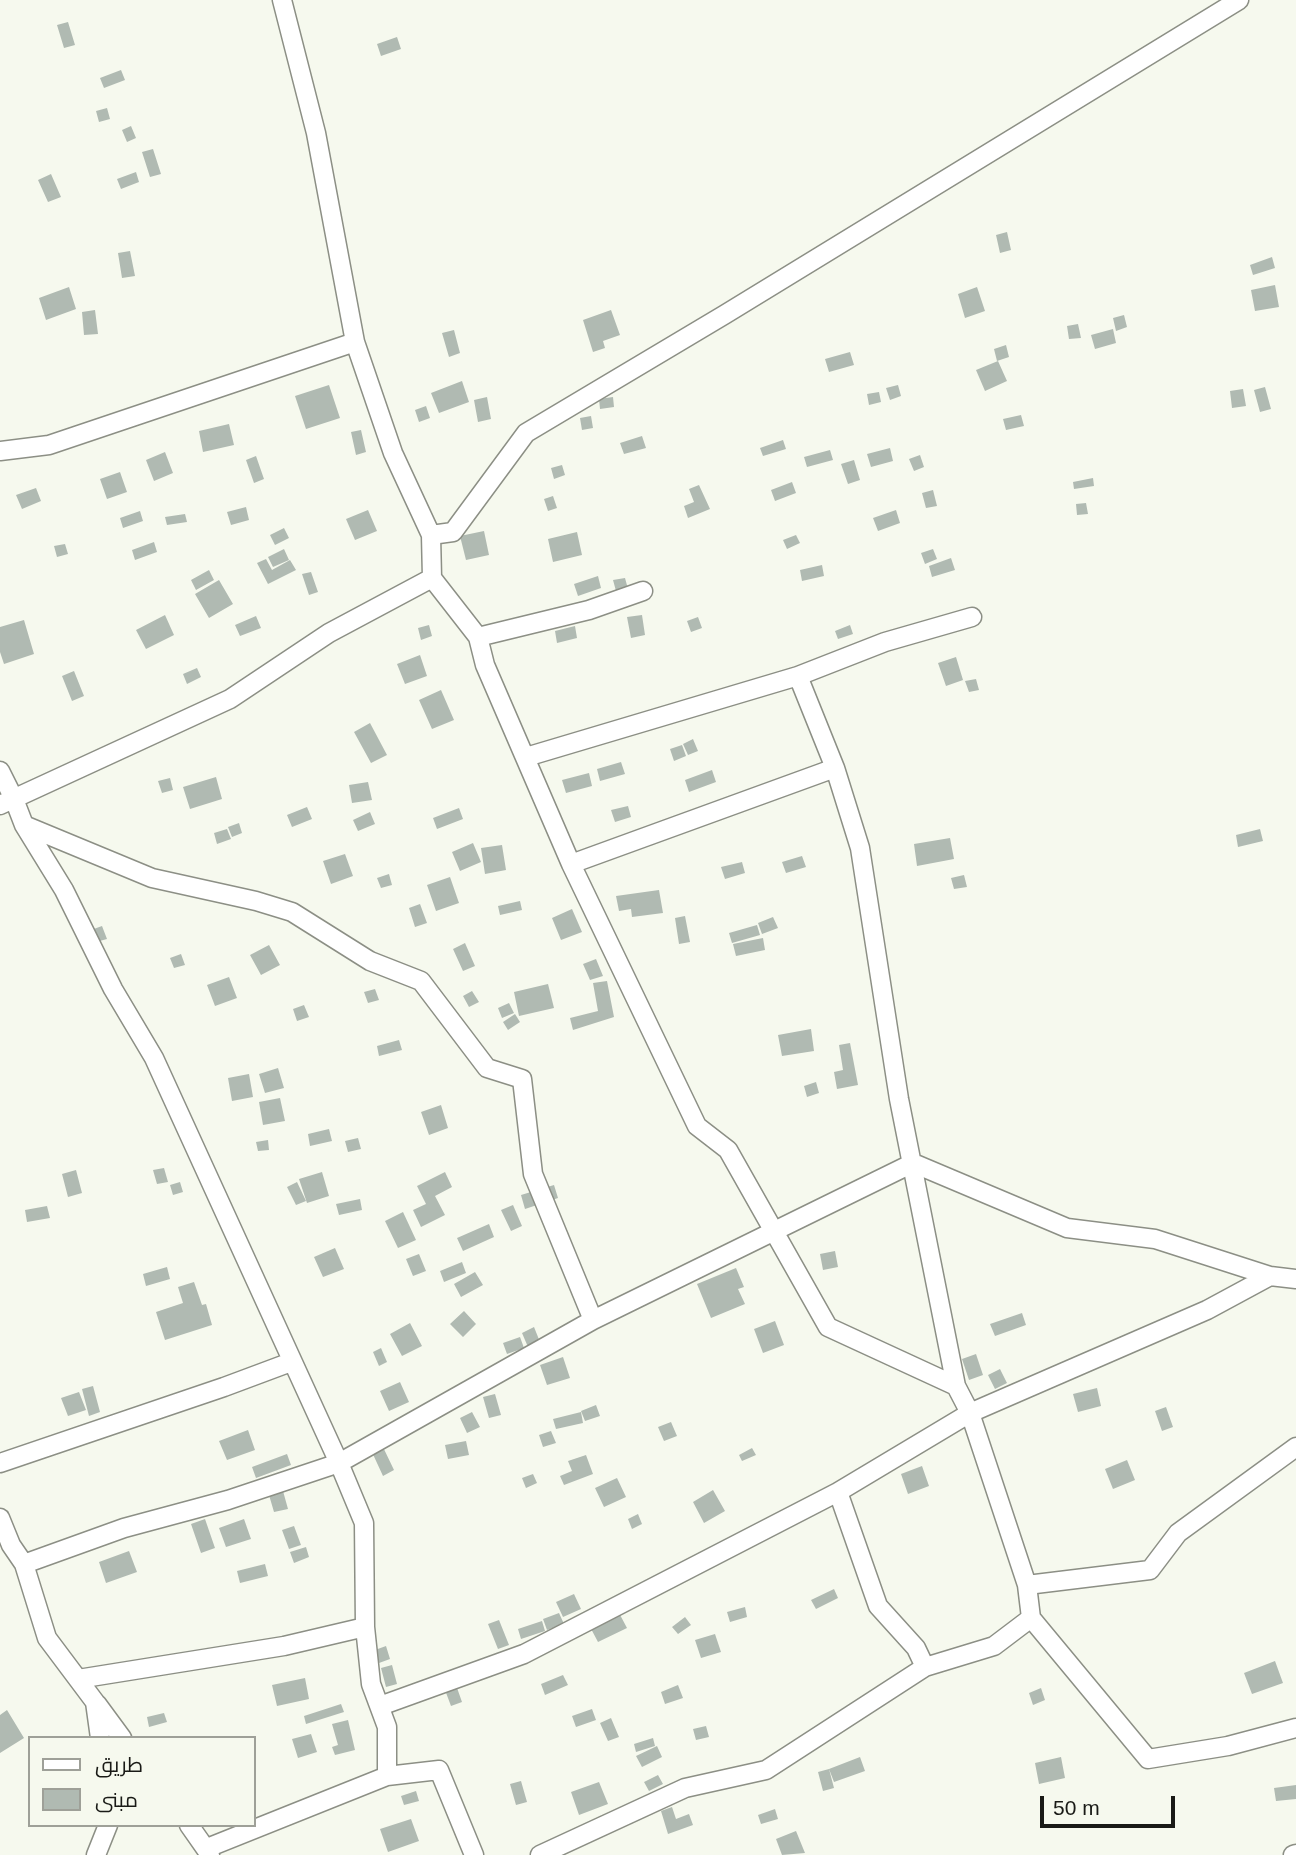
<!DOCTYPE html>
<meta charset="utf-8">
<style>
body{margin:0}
#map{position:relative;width:1296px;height:1855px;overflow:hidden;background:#f6f9ee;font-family:Arial,Cairo,sans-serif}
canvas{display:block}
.legend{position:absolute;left:28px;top:1736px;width:228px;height:91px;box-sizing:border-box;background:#f6f9ee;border:2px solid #9ea098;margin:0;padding:9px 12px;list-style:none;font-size:21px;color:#191a16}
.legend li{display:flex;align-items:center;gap:14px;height:35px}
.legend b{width:35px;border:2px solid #9ea098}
.scale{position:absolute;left:1040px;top:1796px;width:135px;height:32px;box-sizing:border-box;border:4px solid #191a16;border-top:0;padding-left:9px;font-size:21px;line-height:24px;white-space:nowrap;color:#191a16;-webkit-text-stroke:5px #f6f9ee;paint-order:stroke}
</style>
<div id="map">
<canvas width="1296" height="1855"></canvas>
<ul class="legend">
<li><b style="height:9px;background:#fff"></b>طريق</li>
<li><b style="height:19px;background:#b0bab2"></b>مبنى</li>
</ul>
<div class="scale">50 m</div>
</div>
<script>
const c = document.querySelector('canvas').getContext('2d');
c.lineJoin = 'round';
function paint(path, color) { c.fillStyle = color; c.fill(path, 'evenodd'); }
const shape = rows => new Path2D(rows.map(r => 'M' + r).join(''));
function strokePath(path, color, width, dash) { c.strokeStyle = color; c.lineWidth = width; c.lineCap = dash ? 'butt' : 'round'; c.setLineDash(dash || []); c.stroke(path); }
paint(shape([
 [68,22,75,45,64,48,57,25],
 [397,37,401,49,381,56,377,44],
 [121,70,125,80,104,88,100,78],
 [107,108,110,119,99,122,96,111],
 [131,126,136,138,127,142,122,130],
 [153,149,161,174,150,177,142,152],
 [136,172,139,182,121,189,117,179],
 [51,174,61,197,48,202,38,180],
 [1007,232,1011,250,1000,253,996,235],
 [130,251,135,276,122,278,118,253],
 [1272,257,1275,268,1253,275,1250,265],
 [1275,285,1279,307,1255,311,1251,290],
 [69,287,76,309,46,320,39,298],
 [977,287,985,311,965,318,958,294],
 [95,310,98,334,84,335,82,312],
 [611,310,620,335,603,341,605,348,593,352,583,320],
 [1124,315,1127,327,1116,331,1113,318],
 [1078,324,1081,338,1069,339,1067,326],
 [1113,329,1116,343,1095,349,1091,335],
 [454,330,460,353,449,357,442,333],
 [1006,345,1009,357,997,361,994,349],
 [850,352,854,365,829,372,825,359],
 [998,361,1007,381,985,391,976,370],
 [462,381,469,402,439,413,431,393],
 [329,385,340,418,306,429,295,396],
 [898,385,901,396,890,400,886,388],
 [1265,387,1271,409,1260,412,1254,390],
 [1243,389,1246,406,1232,408,1230,391],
 [879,392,881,402,869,405,867,394],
 [487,397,491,419,478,422,474,400],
 [613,397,614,407,600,409,599,399],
 [426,406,430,418,419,422,415,410],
 [1021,415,1024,426,1006,430,1003,419],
 [591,416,593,428,582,430,580,418],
 [229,424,234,445,203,452,199,431],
 [361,430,366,452,356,455,351,432],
 [642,436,646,448,624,454,620,443],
 [783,440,786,449,763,456,760,448],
 [890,448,893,461,871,467,867,454],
 [830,450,833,460,807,467,804,457],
 [165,452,173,473,154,481,146,460],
 [920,455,924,467,914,471,909,459],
 [256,456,264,479,254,483,246,460],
 [854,460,860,480,848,484,841,464],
 [562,465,565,475,554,479,551,468],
 [120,472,127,492,107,499,100,479],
 [1093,478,1094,486,1074,489,1073,482],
 [792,482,796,493,775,501,771,490],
 [699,485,710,509,688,518,684,506,694,502,689,489],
 [36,488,41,501,22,509,16,495],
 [933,490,937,506,926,508,922,493],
 [553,496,557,508,548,511,544,499],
 [1086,503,1088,514,1077,515,1076,504],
 [246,507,249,520,231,525,227,512],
 [368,510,377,531,355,540,346,519],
 [896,510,900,523,878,531,873,518],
 [140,511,143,521,123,528,120,518],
 [185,514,187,522,167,525,165,517],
 [284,528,289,538,275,545,270,535],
 [484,531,489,555,466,560,460,536],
 [577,532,582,555,553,562,548,539],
 [796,535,800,543,787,549,783,540],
 [154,542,157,552,135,560,132,550],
 [65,544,68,554,57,557,54,546],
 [284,549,289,560,273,567,268,557],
 [933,549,937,559,925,564,921,553],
 [951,558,955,570,932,577,929,566],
 [266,559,272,570,290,560,296,570,268,584,257,563],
 [822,565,824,576,802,581,800,570],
 [209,570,214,580,196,590,191,580],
 [311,572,318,592,309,595,302,574],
 [598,576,601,588,578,596,574,584],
 [625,578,628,589,616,591,613,580],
 [219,580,233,604,209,618,195,594],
 [165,615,174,635,146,649,136,630],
 [642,615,645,635,631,638,627,617],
 [256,616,261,628,240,636,235,625],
 [698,617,702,628,691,632,687,621],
 [24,620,34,654,4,664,0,652,0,627],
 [429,625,432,636,421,640,418,628],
 [850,625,853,634,838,639,835,631],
 [575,626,577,638,557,643,555,631],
 [420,655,427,676,405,684,397,664],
 [956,657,963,680,946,686,938,663],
 [197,668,201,677,187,684,183,674],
 [74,671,84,696,72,701,62,676],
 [976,679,979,690,969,692,965,681],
 [441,690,454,720,432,729,419,700],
 [370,723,387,755,371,763,354,732],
 [693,739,698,751,688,755,683,744],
 [682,745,686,756,674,761,670,749],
 [621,762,625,774,600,781,597,769],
 [712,770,716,782,689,792,685,780],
 [589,773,592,786,566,793,562,780],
 [216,777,222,799,190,809,183,787],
 [170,778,173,790,162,793,158,781],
 [368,782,372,800,352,803,349,785],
 [628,806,631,817,615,822,611,810],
 [307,807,312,819,292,827,287,815],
 [459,808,463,819,437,829,433,818],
 [370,812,375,824,358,831,353,820],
 [239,823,242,833,232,837,228,827],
 [227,829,231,839,217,844,214,833],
 [1260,829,1263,841,1238,847,1236,835],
 [950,838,954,859,917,866,914,844],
 [473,843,481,862,460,871,452,852],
 [502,845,506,870,485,874,481,848],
 [345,854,353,876,331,884,323,861],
 [802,856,806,867,786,873,782,862],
 [742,862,745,873,725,879,721,867],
 [389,874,392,885,381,888,377,878],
 [964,875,967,887,954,889,951,878],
 [450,877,459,903,436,911,427,885],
 [659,890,663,913,632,917,631,909,619,911,616,896],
 [520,901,522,910,500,915,498,906],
 [420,904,427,923,415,927,409,908],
 [572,909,582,932,561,940,552,918],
 [685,916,690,942,679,944,675,918],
 [773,917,778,928,762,934,758,923],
 [757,925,760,935,732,943,729,933],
 [102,926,107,939,96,942,91,930],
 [763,938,765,950,736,956,733,944],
 [465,943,475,966,463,971,453,949],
 [269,945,280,965,261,975,250,955],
 [181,954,185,965,174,968,170,958],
 [596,959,603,976,590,980,583,964],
 [229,977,237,998,215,1006,207,985],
 [607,981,614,1017,573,1030,570,1018,598,1011,593,983],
 [548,984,554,1008,519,1016,514,992],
 [375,989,379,1000,368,1003,364,992],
 [472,991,479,1002,469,1007,463,996],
 [509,1003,514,1013,502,1018,498,1008],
 [304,1005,309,1017,297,1021,293,1009],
 [515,1014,520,1022,508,1030,503,1022],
 [811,1029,814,1051,782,1056,778,1035],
 [399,1040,402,1050,379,1056,377,1046],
 [850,1043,858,1085,837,1089,834,1072,843,1070,839,1045],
 [278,1068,284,1088,265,1093,259,1074],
 [249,1074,253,1097,232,1101,228,1078],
 [816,1082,819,1093,807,1097,804,1086],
 [280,1098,285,1121,263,1125,259,1102],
 [441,1105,448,1128,429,1135,421,1112],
 [329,1129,332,1141,310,1146,308,1134],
 [358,1138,361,1149,348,1152,345,1141],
 [268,1140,269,1150,258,1151,256,1142],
 [164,1168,168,1182,157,1184,153,1170],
 [76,1170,82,1193,68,1197,62,1174],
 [322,1172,329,1196,307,1203,299,1179],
 [445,1172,452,1187,435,1196,445,1215,421,1227,413,1210,426,1204,417,1186],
 [180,1182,183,1192,173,1195,170,1185],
 [297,1182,306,1201,296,1205,287,1187],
 [554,1185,558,1198,525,1209,521,1195],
 [360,1199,362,1210,339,1215,336,1204],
 [513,1205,522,1226,511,1231,501,1210],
 [47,1206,50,1218,27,1222,25,1210],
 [403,1212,416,1240,398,1248,385,1221],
 [489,1224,494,1237,463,1251,457,1238],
 [335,1248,344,1269,323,1277,314,1257],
 [835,1251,838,1267,823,1270,820,1254],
 [419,1254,426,1271,413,1276,406,1259],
 [462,1262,466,1273,444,1282,440,1271],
 [167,1267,170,1279,146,1286,143,1274],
 [736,1268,744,1287,738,1289,745,1304,711,1318,697,1284],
 [475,1272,483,1285,461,1297,454,1284],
 [194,1282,202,1305,206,1304,212,1325,165,1340,156,1312,183,1303,178,1287],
 [464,1311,476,1324,463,1337,450,1324],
 [1022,1313,1026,1325,995,1336,990,1324],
 [775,1321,784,1345,763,1353,754,1329],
 [410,1323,422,1346,402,1356,390,1334],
 [534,1327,540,1342,528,1347,522,1333],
 [520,1337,524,1348,507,1354,503,1343],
 [381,1348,387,1362,379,1366,373,1352],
 [976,1354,983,1375,969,1380,962,1359],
 [563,1357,570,1378,547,1385,540,1365],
 [1000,1369,1007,1383,995,1389,988,1375],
 [400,1382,409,1402,389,1411,380,1391],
 [93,1386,100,1412,89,1416,82,1389],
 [1097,1388,1101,1406,1078,1412,1073,1394],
 [79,1392,86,1410,68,1416,61,1398],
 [495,1394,501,1415,489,1418,483,1397],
 [596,1405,600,1416,585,1421,581,1411],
 [1166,1407,1173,1427,1162,1431,1155,1411],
 [472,1412,480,1427,467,1433,460,1418],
 [581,1412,583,1423,556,1429,553,1419],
 [671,1422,677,1436,664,1441,658,1427],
 [248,1430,255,1450,227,1460,219,1441],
 [551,1431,556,1443,543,1447,539,1435],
 [466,1441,469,1455,448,1459,445,1445],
 [382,1445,394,1470,383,1476,371,1450],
 [752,1448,756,1455,742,1461,739,1455],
 [287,1454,291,1465,256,1478,252,1467],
 [586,1455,593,1474,564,1485,560,1476,572,1471,568,1461],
 [1127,1460,1135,1480,1113,1489,1105,1469],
 [922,1466,929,1486,908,1494,901,1474],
 [533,1474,537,1483,526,1488,522,1478],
 [617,1478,626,1497,604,1507,595,1488],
 [713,1490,725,1511,704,1523,693,1502],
 [283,1491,288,1509,274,1512,269,1495],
 [638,1514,642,1524,632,1529,628,1519],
 [205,1519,215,1548,201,1553,191,1524],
 [244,1519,251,1539,226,1547,219,1528],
 [294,1526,301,1545,289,1549,282,1530],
 [306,1547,309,1557,294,1563,290,1552],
 [129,1551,137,1572,106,1583,99,1562],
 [265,1564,268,1576,240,1583,237,1571],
 [834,1589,838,1598,816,1609,811,1600],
 [574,1594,581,1609,563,1617,556,1602],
 [745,1607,747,1617,730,1622,727,1612],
 [618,1611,627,1628,598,1642,589,1625],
 [559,1613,564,1624,547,1630,543,1619],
 [685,1617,691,1625,678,1634,672,1627],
 [499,1620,509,1645,498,1649,488,1624],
 [542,1621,545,1631,521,1639,518,1629],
 [715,1634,721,1652,701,1658,695,1640],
 [386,1646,390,1659,379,1663,375,1650],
 [1275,1661,1283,1683,1252,1694,1244,1673],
 [392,1665,397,1684,386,1687,381,1668],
 [563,1675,568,1685,545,1695,541,1684],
 [305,1678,309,1699,277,1706,272,1685],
 [456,1685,462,1702,451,1706,445,1690],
 [678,1685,683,1698,665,1704,661,1692],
 [1041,1688,1045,1700,1033,1705,1029,1693],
 [341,1704,344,1712,306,1724,304,1716],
 [592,1709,596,1720,576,1727,572,1716],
 [7,1710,24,1738,0,1753,0,1715],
 [164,1713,167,1722,149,1727,147,1717],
 [611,1718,619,1737,608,1741,600,1723],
 [348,1720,355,1750,335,1755,332,1747,338,1745,332,1724],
 [706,1726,709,1737,696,1740,693,1729],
 [311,1734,317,1752,298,1758,292,1739],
 [653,1738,655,1746,636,1752,634,1744],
 [657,1746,662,1757,642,1767,636,1756],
 [860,1757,865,1771,834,1782,829,1769],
 [1061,1757,1065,1778,1039,1784,1035,1763],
 [829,1769,834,1788,823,1791,818,1772],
 [658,1775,663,1784,649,1791,644,1782],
 [521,1781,527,1802,516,1805,510,1784],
 [599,1782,608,1804,579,1815,571,1792],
 [1296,1785,1296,1799,1276,1801,1274,1788],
 [416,1791,419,1801,404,1805,401,1796],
 [672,1807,676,1819,689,1814,693,1825,668,1834,661,1811],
 [775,1809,778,1819,761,1824,758,1815],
 [411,1819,419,1841,388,1852,380,1829],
 [796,1831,805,1853,782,1855,776,1839]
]), '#b0bab2');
const street = shape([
 [282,0,316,133,355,342,393,453,431,535,432,578,478,637,485,665,571,864,697,1126,728,1150,828,1327,956,1386],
 [0,451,49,445,355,342],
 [431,535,453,532,526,433,724,315,1239,0],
 [478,637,589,610,643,591],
 [798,676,835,768,860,848,899,1099,956,1386,970,1413,1027,1585,1031,1618,1148,1759,1228,1746,1296,1728],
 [526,757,798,676,885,642,972,617],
 [0,771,14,799,24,825,64,890,113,989,154,1058,339,1463,364,1523,365,1627,371,1684,387,1727,387,1776],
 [0,805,230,699,329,633,432,578],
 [571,864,835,768],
 [593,1320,913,1163,1067,1228,1155,1239,1270,1276,1296,1279],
 [0,1463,224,1387,291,1362],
 [838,1492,970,1413,1207,1310,1270,1276],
 [0,1518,11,1545,24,1564,47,1638,95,1702,100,1738],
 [24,1564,124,1528,228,1500,339,1463,593,1320,533,1174,522,1079,487,1068,421,981,370,961,292,912,256,901,152,878,24,825],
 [1027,1585,1150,1570,1178,1533,1296,1447],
 [78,1679,284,1646,365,1627],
 [97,1704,122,1738],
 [380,1706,524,1654,838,1492,878,1606,916,1648,925,1667],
 [189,1825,210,1855],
 [207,1848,387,1776,439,1770,474,1855],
 [96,1855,108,1825],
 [540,1855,685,1788,766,1770,925,1667,994,1646,1031,1618],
 [1293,1855,1296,1854]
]);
strokePath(street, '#8c8f85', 21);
strokePath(street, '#fff', 18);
</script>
